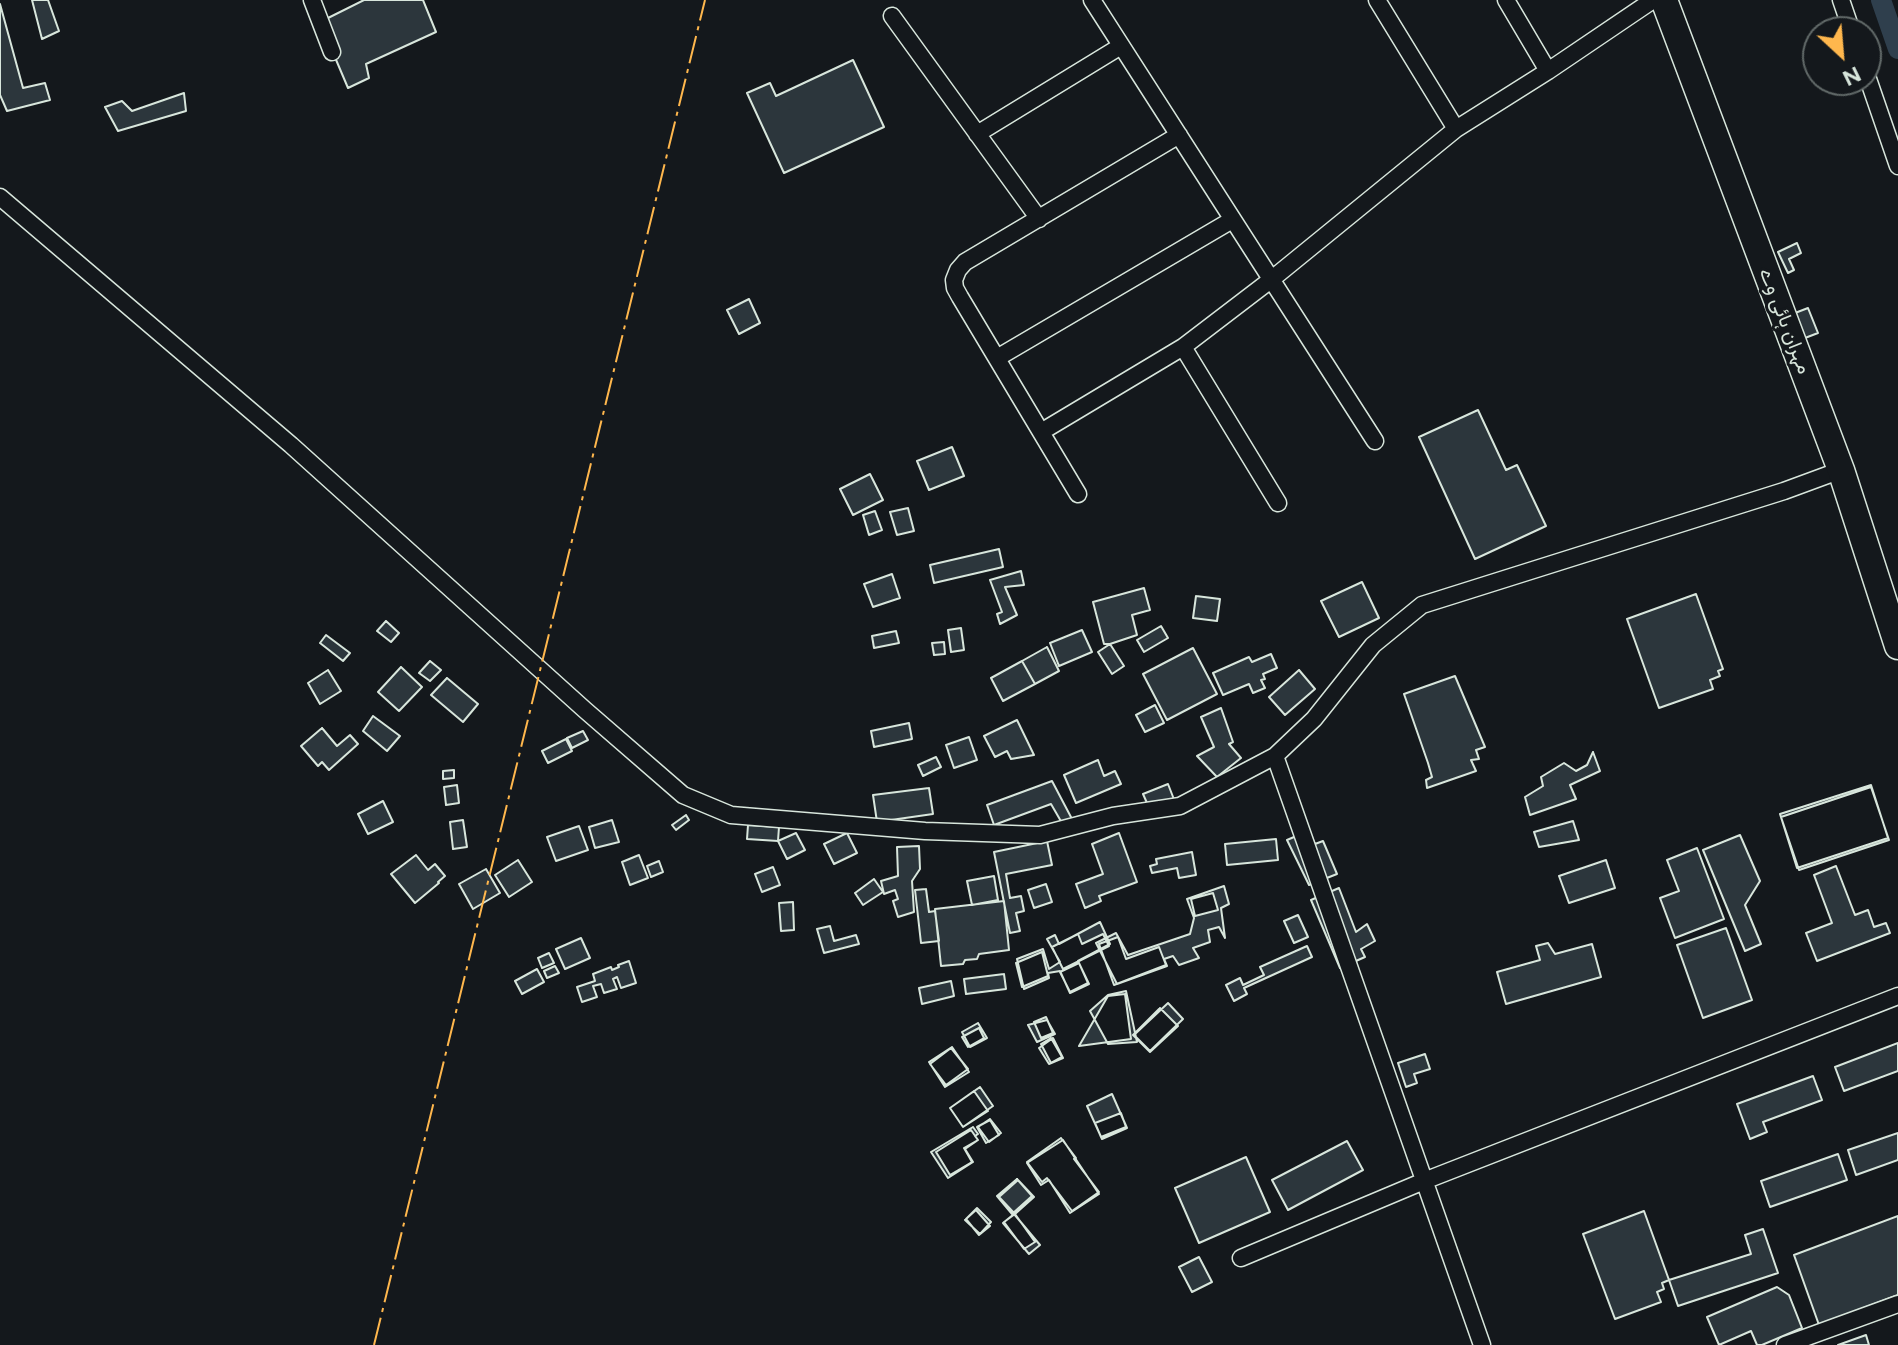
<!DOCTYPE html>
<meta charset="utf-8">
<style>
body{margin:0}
#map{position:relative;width:1898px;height:1345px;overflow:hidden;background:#14181c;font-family:Figtree,sans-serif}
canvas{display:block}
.north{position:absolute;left:1802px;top:16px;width:80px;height:80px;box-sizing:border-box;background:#14181c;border:2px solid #626a69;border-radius:50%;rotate:154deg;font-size:22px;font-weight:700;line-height:32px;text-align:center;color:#d8e6dc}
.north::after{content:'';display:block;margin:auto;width:28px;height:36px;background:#ffb74d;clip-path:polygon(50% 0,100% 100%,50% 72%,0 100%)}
</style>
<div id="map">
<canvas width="1898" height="1345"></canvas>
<div class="north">N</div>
</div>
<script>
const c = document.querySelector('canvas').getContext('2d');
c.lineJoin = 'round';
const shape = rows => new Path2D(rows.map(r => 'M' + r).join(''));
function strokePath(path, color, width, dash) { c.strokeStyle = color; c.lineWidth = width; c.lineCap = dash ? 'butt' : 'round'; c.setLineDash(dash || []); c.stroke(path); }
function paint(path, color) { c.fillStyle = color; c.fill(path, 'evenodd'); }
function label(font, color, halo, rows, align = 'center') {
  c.font = font + ' Figtree,Vazirmatn,sans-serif'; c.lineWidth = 6; c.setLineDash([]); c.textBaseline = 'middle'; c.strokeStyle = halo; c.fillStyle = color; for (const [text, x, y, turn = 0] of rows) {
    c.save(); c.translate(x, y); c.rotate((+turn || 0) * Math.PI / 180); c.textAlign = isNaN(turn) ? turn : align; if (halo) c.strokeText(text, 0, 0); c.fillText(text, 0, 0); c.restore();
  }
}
strokePath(shape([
 [1881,0,1898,49]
]), '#2f3f4d', 20);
const building = shape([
 [32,0,48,0,59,31,42,39,32,0],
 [364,0,423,0,436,32,366,64,369,78,348,88,320,22,364,0],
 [0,4,23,88,45,83,50,100,7,111,0,95,0,4],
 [853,60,884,127,784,173,747,93,770,83,776,96,853,60],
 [184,93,186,111,118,131,105,107,122,101,132,111,184,93],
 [1797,243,1801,253,1789,259,1794,270,1788,273,1778,252,1797,243],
 [749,299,760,323,739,334,727,310,749,299],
 [1808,308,1818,333,1805,338,1795,313,1808,308],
 [1478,410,1506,470,1517,465,1546,526,1475,559,1419,437,1478,410],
 [952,447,964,476,929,490,917,461,952,447],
 [870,474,883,500,853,515,840,489,870,474],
 [908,508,914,531,897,535,890,512,908,508],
 [875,511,882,530,869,535,863,515,875,511],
 [999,549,1003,567,934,583,930,565,999,549],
 [1021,571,1024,585,1005,587,1017,615,1000,624,997,614,1002,612,990,580,1021,571],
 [892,574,900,598,873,607,864,584,892,574],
 [1362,582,1379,618,1339,637,1321,601,1362,582],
 [1144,588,1150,610,1132,615,1137,635,1110,644,1104,644,1093,602,1144,588],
 [1696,594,1723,669,1718,671,1720,676,1710,680,1713,689,1659,708,1627,619,1696,594],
 [1196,596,1220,599,1217,621,1193,618,1196,596],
 [386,621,399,633,391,642,377,631,386,621],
 [1161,626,1168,638,1144,652,1137,640,1161,626],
 [961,628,964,650,951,652,948,630,961,628],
 [1082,630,1092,652,1059,666,1050,643,1082,630],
 [896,631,899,643,874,648,872,636,896,631],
 [326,635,350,653,343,661,320,643,326,635],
 [944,642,945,654,934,655,932,643,944,642],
 [1110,644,1124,666,1112,674,1098,652,1110,644],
 [1047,647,1059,671,1035,684,1022,661,1047,647],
 [1193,648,1217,694,1167,720,1143,674,1193,648],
 [1271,654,1277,668,1263,674,1265,679,1261,680,1265,688,1253,693,1249,684,1223,695,1213,673,1249,657,1252,662,1271,654],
 [430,661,441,670,430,681,419,673,430,661],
 [1022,661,1035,684,1003,701,991,678,1022,661],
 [401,667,422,687,399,711,378,692,401,667],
 [328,670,341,691,320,704,308,683,328,670],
 [1299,670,1315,689,1285,715,1269,697,1299,670],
 [1455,676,1485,747,1476,750,1479,759,1471,760,1476,771,1427,788,1426,780,1432,777,1428,763,1404,694,1455,676],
 [447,678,478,704,463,722,431,695,447,678],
 [1155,705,1164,723,1145,732,1136,715,1155,705],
 [1221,708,1233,742,1229,744,1241,758,1217,777,1197,756,1214,747,1201,717,1221,708],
 [373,716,400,736,387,751,363,731,373,716],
 [1017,720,1034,755,1011,759,1007,751,995,757,984,736,1017,720],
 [909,723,912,739,874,747,871,731,909,723],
 [322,728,337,746,350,735,358,744,329,770,322,762,318,766,301,746,322,728],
 [583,731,588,740,572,748,567,738,583,731],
 [969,737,977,760,954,768,946,745,969,737],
 [566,739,572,751,548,763,542,751,566,739],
 [1593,752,1600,771,1570,785,1576,799,1530,815,1525,797,1543,786,1541,777,1564,763,1576,771,1587,765,1593,752],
 [936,757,941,767,923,776,918,765,936,757],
 [1098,760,1104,776,1115,771,1121,784,1076,803,1064,775,1098,760],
 [454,770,454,778,443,779,443,771,454,770],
 [1052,781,1072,819,1062,823,1051,804,994,825,987,805,1052,781],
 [1168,784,1175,802,1151,812,1143,794,1168,784],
 [457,785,459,803,446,805,444,787,457,785],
 [1871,785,1888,838,1797,868,1780,814,1871,785],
 [1871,787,1889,840,1799,870,1781,817,1871,787],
 [929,788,933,814,877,822,873,795,929,788],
 [383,801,393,822,368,834,358,814,383,801],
 [686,815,689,820,676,830,672,825,686,815],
 [463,820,467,847,453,849,450,822,463,820],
 [612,820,619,842,595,848,589,827,612,820],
 [1573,821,1579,840,1539,847,1534,832,1573,821],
 [748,825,779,827,778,841,747,839,748,825],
 [579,826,588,850,556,861,547,837,579,826],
 [1308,831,1315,844,1323,841,1337,874,1309,885,1287,840,1308,831],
 [796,833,805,850,787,859,778,841,796,833],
 [847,833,857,853,834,864,824,844,847,833],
 [1119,833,1137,882,1099,896,1101,901,1085,908,1076,884,1103,874,1092,844,1119,833],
 [1740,835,1760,881,1745,905,1761,944,1745,951,1703,850,1740,835],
 [1276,839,1278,860,1227,865,1225,844,1276,839],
 [1047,841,1052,865,1006,874,1010,898,1021,896,1024,911,1016,913,1020,931,1010,933,994,852,1047,841],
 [919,846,920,869,912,881,914,912,898,917,893,901,898,899,895,890,884,894,881,881,898,876,897,847,919,846],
 [1697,848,1724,919,1675,938,1660,898,1679,891,1667,860,1697,848],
 [1192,852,1196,875,1179,878,1177,868,1152,873,1150,866,1157,864,1156,859,1192,852],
 [416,855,428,870,435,864,445,876,438,882,439,883,415,903,391,874,416,855],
 [639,855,648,878,630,885,622,862,639,855],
 [518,860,532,882,509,897,495,875,518,860],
 [1606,860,1615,888,1569,903,1559,876,1606,860],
 [659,861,663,872,651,877,647,866,659,861],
 [1836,866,1855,915,1868,910,1874,927,1886,923,1890,933,1817,961,1806,933,1832,923,1814,875,1836,866],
 [773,867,780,885,762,892,755,874,773,867],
 [486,869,500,893,473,909,459,884,486,869],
 [994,876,998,900,972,905,967,881,994,876],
 [874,879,883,892,863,905,855,893,874,879],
 [1046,884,1052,902,1034,908,1028,890,1046,884],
 [1224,886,1229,904,1221,908,1225,938,1219,927,1208,930,1210,942,1193,948,1199,958,1179,965,1173,956,1164,959,1167,966,1117,984,1096,943,1116,933,1128,955,1190,934,1194,918,1187,899,1224,886],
 [1339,888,1356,932,1367,924,1375,941,1361,949,1365,957,1340,968,1311,900,1339,888],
 [926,889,929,912,935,911,939,941,921,943,915,890,926,889],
 [1213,893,1218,910,1195,916,1191,899,1213,893],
 [1004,901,1009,950,979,954,977,959,965,960,963,964,941,966,935,909,1004,901],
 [793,902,794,930,781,931,779,903,793,902],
 [1298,915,1308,937,1294,943,1284,921,1298,915],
 [1100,922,1110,944,1078,961,1089,984,1070,993,1060,971,1048,973,1049,978,1024,989,1017,959,1043,949,1049,969,1060,962,1047,939,1055,935,1059,944,1100,922],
 [830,926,834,941,856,935,859,944,824,953,817,929,830,926],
 [1726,928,1752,1000,1703,1018,1677,945,1726,928],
 [1078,934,1082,944,1103,934,1109,946,1063,969,1052,947,1078,934],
 [1118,937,1126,959,1159,947,1166,965,1114,985,1099,944,1118,937],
 [581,938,590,958,565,969,556,949,581,938],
 [1548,943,1555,954,1592,944,1601,977,1506,1004,1497,972,1540,960,1536,946,1548,943],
 [1307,946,1312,957,1244,988,1247,994,1234,1001,1226,985,1240,978,1243,985,1264,975,1260,967,1307,946],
 [1042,952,1048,976,1022,987,1016,963,1042,952],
 [549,953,554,963,542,968,538,958,549,953],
 [629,961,636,983,621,988,617,977,613,979,617,989,604,993,601,984,593,986,597,997,582,1002,577,987,595,981,593,974,611,967,612,970,619,967,618,965,629,961],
 [1079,963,1088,983,1070,992,1060,972,1079,963],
 [555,966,559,973,547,978,544,971,555,966],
 [537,969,544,982,522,994,515,981,537,969],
 [1004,974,1006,989,966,994,964,979,1004,974],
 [951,981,954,996,922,1004,919,988,951,981],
 [1126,991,1137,1042,1108,1044,1090,1011,1108,995,1126,991],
 [1125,994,1131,1039,1079,1046,1108,996,1125,994],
 [1168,1003,1183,1019,1150,1051,1134,1035,1168,1003],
 [1160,1008,1178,1026,1150,1052,1133,1035,1160,1008],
 [1046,1017,1053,1033,1041,1038,1034,1022,1046,1017],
 [1047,1020,1055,1034,1037,1042,1028,1025,1047,1020],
 [978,1023,987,1038,970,1047,962,1032,978,1023],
 [979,1028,984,1038,968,1047,962,1037,979,1028],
 [1051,1038,1062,1057,1051,1063,1041,1044,1051,1038],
 [1053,1038,1063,1058,1049,1064,1039,1048,1053,1038],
 [1898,1043,1898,1071,1844,1091,1835,1067,1898,1043],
 [952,1047,969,1072,945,1087,929,1062,952,1047],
 [951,1048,968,1069,946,1085,930,1064,951,1048],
 [1425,1054,1430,1069,1414,1074,1417,1083,1406,1087,1398,1063,1425,1054],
 [1813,1076,1822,1100,1763,1122,1767,1132,1750,1139,1737,1104,1813,1076],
 [980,1087,993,1106,963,1127,950,1108,980,1087],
 [974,1091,988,1111,963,1127,950,1108,974,1091],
 [1112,1094,1127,1128,1102,1139,1087,1106,1112,1094],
 [1121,1113,1126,1127,1101,1137,1095,1123,1121,1113],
 [990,1119,1001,1133,989,1142,978,1127,990,1119],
 [990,1120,999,1135,986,1143,977,1127,990,1120],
 [973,1127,978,1134,975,1136,978,1140,965,1149,973,1162,948,1178,931,1152,973,1127],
 [971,1130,978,1140,964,1148,972,1162,950,1175,936,1152,971,1130],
 [1898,1133,1898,1160,1856,1175,1848,1150,1898,1133],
 [1061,1138,1076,1158,1074,1159,1099,1192,1072,1211,1047,1178,1042,1182,1027,1162,1061,1138],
 [1063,1140,1099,1194,1070,1213,1049,1180,1041,1185,1027,1163,1063,1140],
 [1347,1141,1363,1170,1288,1210,1272,1180,1347,1141],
 [1838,1154,1847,1180,1770,1207,1761,1181,1838,1154],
 [1246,1157,1270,1212,1199,1243,1175,1188,1246,1157],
 [1017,1179,1033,1197,1014,1214,999,1197,1017,1179],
 [1017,1179,1032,1196,1012,1214,997,1196,1017,1179],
 [1018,1180,1034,1197,1015,1214,999,1197,1018,1180],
 [977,1208,991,1222,980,1234,965,1220,977,1208],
 [976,1210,990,1226,979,1235,966,1219,976,1210],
 [1644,1211,1669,1280,1662,1283,1664,1289,1657,1292,1661,1302,1615,1319,1583,1234,1644,1211],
 [1014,1214,1040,1245,1029,1254,1003,1223,1014,1214],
 [1015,1214,1035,1242,1024,1249,1004,1222,1015,1214],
 [1898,1216,1898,1295,1819,1325,1794,1255,1898,1216],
 [1763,1229,1778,1273,1678,1306,1669,1280,1751,1254,1745,1235,1763,1229],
 [1199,1257,1212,1282,1192,1292,1179,1267,1199,1257],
 [1777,1287,1789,1295,1802,1328,1762,1345,1757,1345,1751,1331,1719,1345,1707,1317,1777,1287],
 [1866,1335,1869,1345,1838,1345,1866,1335]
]);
paint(building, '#2c363c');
strokePath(building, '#d8e6dc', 2);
const street = shape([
 [312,0,332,52],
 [1092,0,1375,441],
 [1377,0,1456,129],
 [1506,0,1548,71],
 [1841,0,1852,32],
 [892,16,1039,219],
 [1866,73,1898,166],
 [977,134,1121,46],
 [0,197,291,445,585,710,683,795,731,815,925,831,1040,835,1113,816,1180,806,1275,756,1314,719,1373,645,1422,605,1784,491,1841,470],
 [1183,347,1278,503],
 [997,358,1232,220],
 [1041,432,1183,347,1272,279,1456,129,1548,71,1653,0],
 [1078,494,960,297,955,288,954,280,958,270,965,262,1179,135],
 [1275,756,1482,1345],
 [1241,1258,1424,1181,1898,996],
 [1785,1345,1898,1304]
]);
const primary = shape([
 [1664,0,1841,470,1898,646]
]);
strokePath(street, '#d8e6dc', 19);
strokePath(primary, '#d8e6dc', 29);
strokePath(street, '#14181c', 16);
strokePath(primary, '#14181c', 26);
strokePath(shape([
 [374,1345,705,0]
]), '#ffb74d', 2, [28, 6, 4, 6]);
label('20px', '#d8e6dc', '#14181c', [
 ["مہران ہائی وے",1785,321,69]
]);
</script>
